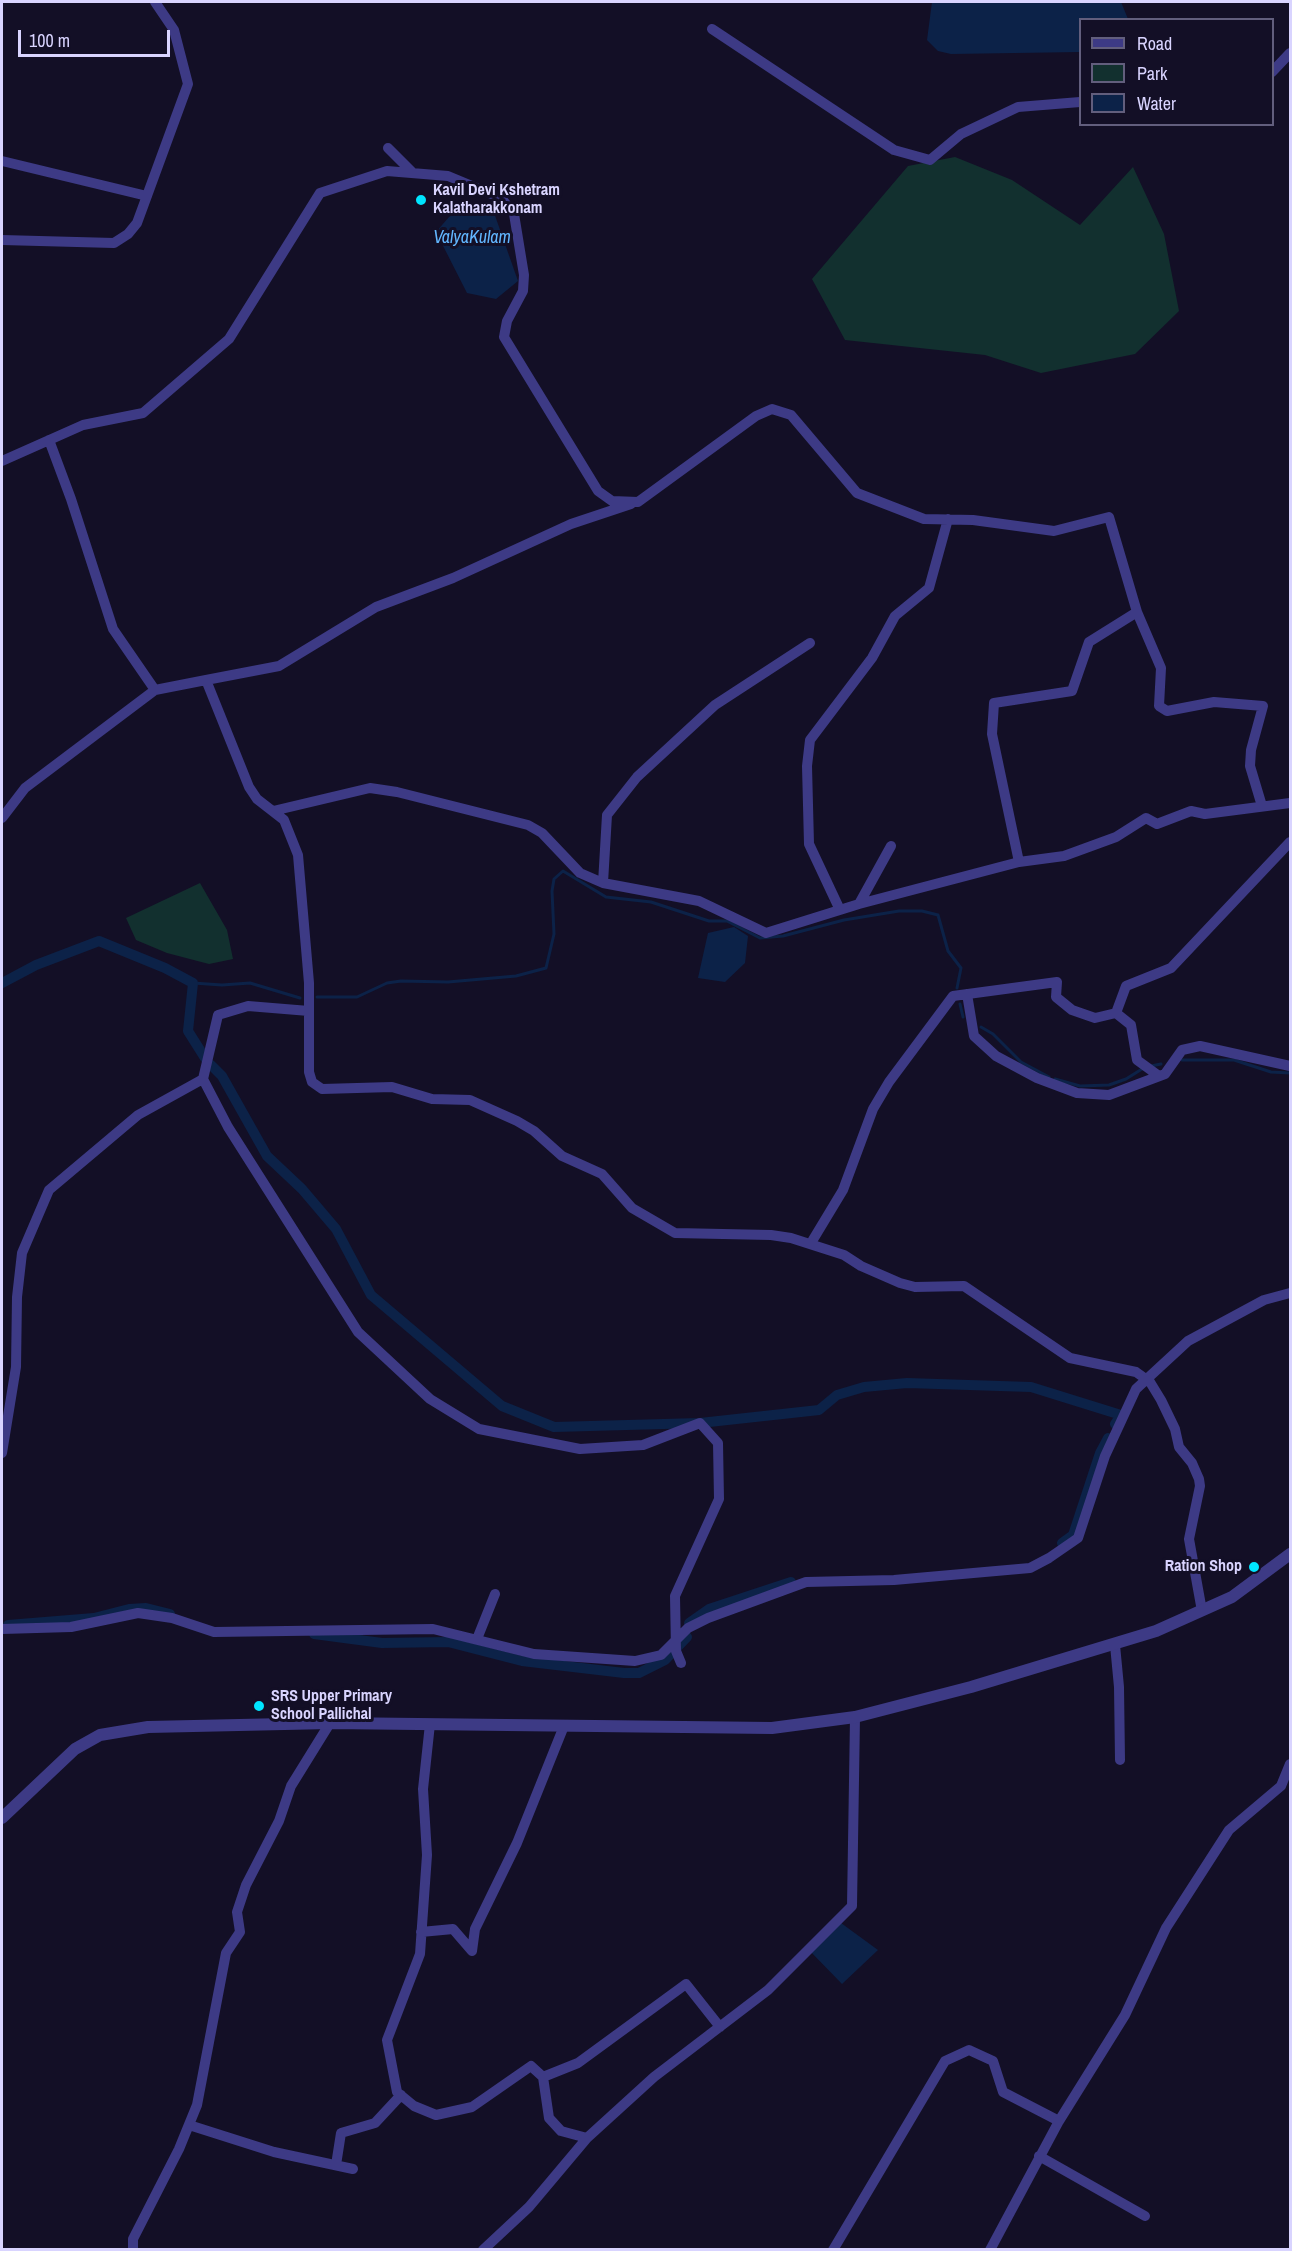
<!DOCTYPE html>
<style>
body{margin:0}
#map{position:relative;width:1292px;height:2251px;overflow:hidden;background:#130f26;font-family:"Archivo Narrow",sans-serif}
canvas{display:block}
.frame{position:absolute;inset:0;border:3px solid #d9d4ff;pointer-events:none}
.legend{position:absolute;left:1079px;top:18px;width:195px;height:108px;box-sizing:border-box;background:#130f26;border:2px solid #625e7d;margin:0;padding:8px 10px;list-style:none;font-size:18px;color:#d9d4ff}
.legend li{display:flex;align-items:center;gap:12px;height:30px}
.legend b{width:30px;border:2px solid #625e7d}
.scale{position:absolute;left:18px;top:30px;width:152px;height:27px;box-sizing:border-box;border:3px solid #d9d4ff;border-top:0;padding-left:8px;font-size:18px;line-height:21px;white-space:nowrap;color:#d9d4ff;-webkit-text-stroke:4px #130f26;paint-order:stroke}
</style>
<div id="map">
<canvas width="1292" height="2251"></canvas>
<div class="frame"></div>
<ul class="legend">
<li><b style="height:8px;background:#3d3a85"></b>Road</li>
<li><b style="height:16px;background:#12302f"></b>Park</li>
<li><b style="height:16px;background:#0c2248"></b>Water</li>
</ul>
<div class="scale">100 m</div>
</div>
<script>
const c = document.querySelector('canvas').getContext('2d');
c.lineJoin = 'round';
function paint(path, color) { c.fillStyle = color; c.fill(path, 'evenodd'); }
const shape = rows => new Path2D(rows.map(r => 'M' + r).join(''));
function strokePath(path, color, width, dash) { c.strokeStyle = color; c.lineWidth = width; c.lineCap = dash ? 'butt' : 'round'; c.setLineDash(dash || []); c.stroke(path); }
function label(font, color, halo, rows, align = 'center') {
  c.font = font + ' "Archivo Narrow",sans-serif'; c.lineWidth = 6; c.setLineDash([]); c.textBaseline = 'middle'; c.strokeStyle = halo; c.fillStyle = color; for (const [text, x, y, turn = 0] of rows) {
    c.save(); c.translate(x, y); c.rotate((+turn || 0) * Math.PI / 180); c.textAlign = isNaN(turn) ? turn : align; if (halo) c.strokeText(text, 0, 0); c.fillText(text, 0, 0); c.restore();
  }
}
paint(shape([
 [955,157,1012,180,1080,225,1133,167,1164,234,1179,311,1135,354,1041,373,985,355,845,340,812,279,908,166],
 [200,883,227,930,233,959,209,964,167,953,136,940,126,918]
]), '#12302f');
paint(shape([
 [932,2,1121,2,1128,19,1080,20,1080,52,951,54,938,51,927,40],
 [468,205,492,207,518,281,496,299,467,293,436,232,449,217],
 [734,927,748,936,745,963,725,982,698,978,708,933],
 [841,1923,878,1950,842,1984,808,1949]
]), '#0c2248');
strokePath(shape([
 [193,983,222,985,250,983,300,998],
 [317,997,357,997,387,983,401,981,448,982,516,976,546,968,554,934,552,891,554,879,563,871,606,897,651,902,709,921,727,921,760,938,783,936,844,920,899,911,922,911,938,915,948,951,961,968,957,988],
 [960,1004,963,1017],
 [981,1027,993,1034,1021,1062,1049,1077],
 [1182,1060,1234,1060,1271,1072,1290,1073],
 [1151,1066,1161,1064],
 [1055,1079,1080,1086,1109,1085,1126,1079,1142,1069]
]), '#0c2248', 3);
strokePath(shape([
 [2,983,36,965,99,941,165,968,193,983,188,1031,205,1058],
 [211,1065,222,1076,267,1156,302,1189,336,1229,371,1295,502,1406,554,1427,700,1423,819,1410,837,1395,864,1387,907,1383,1031,1387,1121,1415,1115,1424],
 [1062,1543,1073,1535,1100,1453,1108,1438],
 [689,1623,709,1609,791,1582],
 [8,1625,94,1618,129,1609,146,1608,170,1614],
 [314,1634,382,1643,448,1642,522,1661,624,1673,639,1673,665,1660,687,1637]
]), '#0c2248', 10);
strokePath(shape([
 [712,29,894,150,930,160,961,134,1018,107,1080,102],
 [1272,72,1290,53],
 [388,148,413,173],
 [2,161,147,196],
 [2,240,114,243,128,234,137,223,188,84,174,30,155,2],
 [49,440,71,499,113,629,155,690],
 [2,461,83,425,143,413,229,339,320,193,387,171,448,176,501,198,514,214,524,275,523,291,507,321,504,337,598,491,612,501,638,502,756,416,772,409,791,415,857,493,924,519,973,520,1054,531,1109,517,1137,612,1089,642,1072,691,994,703,992,734,1019,862,859,904,766,933,699,901,603,883,580,873,542,833,528,825,397,792,370,788,273,811],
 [631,504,571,524,453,578,376,607,279,666,206,680,249,787,257,799,284,820,298,855,309,983,309,1072,312,1082,322,1089,392,1087,432,1099,470,1100,517,1121,534,1131,562,1156,602,1174,632,1208,675,1233,771,1235,791,1238,844,1255,861,1266,900,1283,915,1287,964,1286,1070,1358,1136,1372,1150,1382,1161,1400,1175,1429,1179,1447,1192,1463,1199,1479,1200,1486,1189,1539,1202,1611],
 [1137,612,1161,668,1159,706,1167,711,1214,702,1263,706,1251,750,1250,766,1262,806],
 [2,818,25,788,155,690,206,680],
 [1019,862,1064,856,1116,837,1146,818,1157,824,1191,811,1205,814,1290,803],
 [603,883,607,815,637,777,715,705,810,643],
 [859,904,891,846],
 [840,910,809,844,807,766,810,740,872,658,895,616,929,588,948,519],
 [967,994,974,1036,996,1056,1037,1078,1077,1093,1109,1095,1165,1074,1182,1050,1200,1046,1290,1066],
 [1116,1013,1126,986,1171,968,1290,842],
 [1116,1013,1131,1025,1137,1060,1159,1076],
 [203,1079,228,1127,358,1332,430,1399,479,1429,580,1449,643,1445,700,1423,718,1443,719,1499,675,1596,676,1651,681,1663],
 [811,1243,843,1190,873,1109,889,1082,953,996,1057,982,1056,997,1072,1010,1095,1018,1116,1013],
 [2,1453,16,1367,17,1297,22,1253,49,1190,138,1115,203,1079,218,1015,248,1006,309,1011],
 [2,1629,71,1627,138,1613,172,1618,214,1632,433,1629,534,1654,635,1661,661,1655,688,1628,708,1618,806,1582,894,1580,1030,1568,1049,1558,1078,1538,1105,1456,1136,1389,1188,1341,1264,1300,1290,1293],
 [477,1639,495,1594],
 [1115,1645,1119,1687,1120,1760],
 [430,1724,423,1789,427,1855,420,1954,387,2040,397,2092,414,2106,436,2115,472,2107,531,2066,543,2077,549,2118,561,2131,587,2138],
 [421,1932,453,1929,472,1951,475,1929,517,1843,564,1726],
 [543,2077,578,2063,686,1984,720,2027],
 [189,2125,274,2152,353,2169],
 [1039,2156,1145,2216],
 [336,2165,341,2133,375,2123,401,2095],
 [133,2250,133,2239,179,2149,197,2105,226,1953,240,1932,237,1912,246,1885,279,1821,291,1786,330,1723],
 [483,2250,529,2207,587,2138,654,2077,768,1990,852,1906,855,1717],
 [833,2250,945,2061,969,2050,993,2061,1003,2092,1059,2121,1125,2015,1166,1928,1229,1830,1281,1786,1290,1764],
 [990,2250,1059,2121]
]), '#3d3a85', 10);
strokePath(shape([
 [2,1818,75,1749,100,1735,148,1727,330,1723,772,1728,855,1717,971,1687,1156,1631,1232,1597,1290,1554]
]), '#3d3a85', 12);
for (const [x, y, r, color] of [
 [421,200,6,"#00e5ff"],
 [1254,1567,6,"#00e5ff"],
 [259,1706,6,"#00e5ff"]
]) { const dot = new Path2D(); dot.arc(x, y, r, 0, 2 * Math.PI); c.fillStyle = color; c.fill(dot); strokePath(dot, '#130f26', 2); }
label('bold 16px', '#d9d4ff', '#130f26', [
 ["Kavil Devi Kshetram",433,191],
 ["Kalatharakkonam",433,209],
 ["Ration Shop",1242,1567,"right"],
 ["SRS Upper Primary",271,1697],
 ["School Pallichal",271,1715]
], 'left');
label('italic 18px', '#62b6ff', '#130f26', [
 ["ValyaKulam",472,238]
]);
</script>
